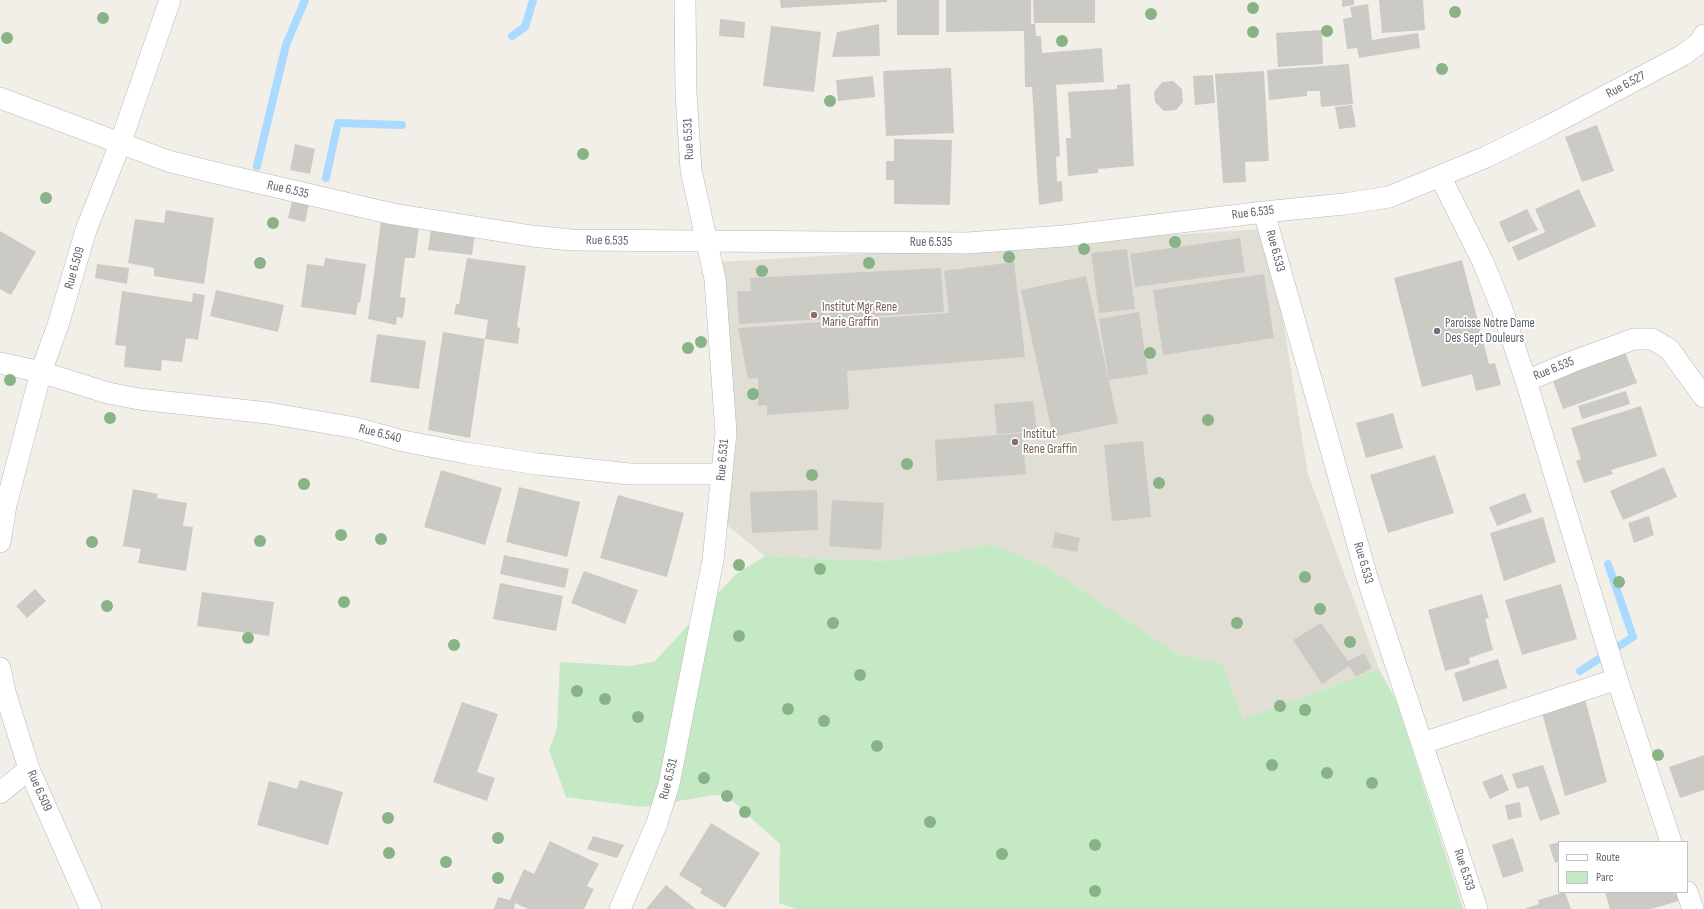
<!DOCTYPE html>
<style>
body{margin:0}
#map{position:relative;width:1704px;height:909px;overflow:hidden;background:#f1efe8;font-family:"Sofia Sans Condensed",sans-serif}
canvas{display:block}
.legend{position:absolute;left:1558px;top:841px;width:130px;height:52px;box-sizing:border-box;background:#fff;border:1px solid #bfc1c3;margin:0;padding:5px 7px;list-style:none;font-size:12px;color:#5f6368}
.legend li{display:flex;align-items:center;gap:8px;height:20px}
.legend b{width:20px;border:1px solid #bfc1c3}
</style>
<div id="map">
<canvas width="1704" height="909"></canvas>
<ul class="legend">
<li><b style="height:5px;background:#fff"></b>Route</li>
<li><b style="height:11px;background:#c5e8c5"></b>Parc</li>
</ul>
</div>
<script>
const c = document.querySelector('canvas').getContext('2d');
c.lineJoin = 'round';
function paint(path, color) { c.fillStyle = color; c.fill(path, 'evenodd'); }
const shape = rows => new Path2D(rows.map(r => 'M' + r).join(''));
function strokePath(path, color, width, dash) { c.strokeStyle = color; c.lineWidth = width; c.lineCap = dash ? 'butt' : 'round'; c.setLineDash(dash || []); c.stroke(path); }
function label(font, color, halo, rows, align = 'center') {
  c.font = font + ' "Sofia Sans Condensed",sans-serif'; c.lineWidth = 3.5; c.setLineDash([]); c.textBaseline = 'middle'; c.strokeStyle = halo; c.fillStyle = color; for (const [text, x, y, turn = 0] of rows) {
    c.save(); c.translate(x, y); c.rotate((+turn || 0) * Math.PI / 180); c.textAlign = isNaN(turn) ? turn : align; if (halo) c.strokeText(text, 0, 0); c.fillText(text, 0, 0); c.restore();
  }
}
paint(shape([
 [1268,229,1308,474,1379,669,1243,719,1223,664,1178,654,1047,567,991,544,955,551,883,561,765,556,717,517,721,262]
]), '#e1ded6');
paint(shape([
 [991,544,1047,567,1178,654,1223,664,1243,719,1379,669,1396,700,1463,909,796,909,779,903,780,844,727,796,715,795,642,807,566,797,549,750,557,728,560,662,629,666,654,662,735,575,765,556,883,561,955,551]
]), '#c5e8c5');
strokePath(shape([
 [512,36,525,27,533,0],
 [257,166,286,45,305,0],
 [326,178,338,123,402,125],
 [1580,671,1633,637,1608,564]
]), '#aadaff', 8);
paint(shape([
 [780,0,887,0,887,2,781,8],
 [897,0,939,0,939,35,897,35],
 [946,0,1031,0,1031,24,1034,24,1033,0,1095,0,1095,23,1035,23,1036,36,1041,36,1042,53,1102,48,1104,82,1056,85,1060,156,1056,157,1057,182,1062,181,1063,201,1039,205,1032,87,1025,87,1024,31,946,32],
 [1342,0,1354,0,1354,5,1342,7],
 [1379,0,1423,0,1425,30,1382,33],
 [1368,4,1372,40,1418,33,1420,48,1359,58,1357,48,1347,49,1343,19,1352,17,1350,7],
 [720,19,745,22,744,38,719,36],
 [879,24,880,56,832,57,837,32],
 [771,26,821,32,814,92,763,86],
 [1322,30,1323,64,1278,67,1276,33],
 [1349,64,1353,104,1321,107,1320,91,1307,91,1307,96,1269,100,1267,70],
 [951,68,954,133,886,136,883,71],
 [1264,71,1269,161,1245,162,1246,182,1223,183,1215,74],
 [1213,75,1215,103,1195,105,1193,76],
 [873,76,875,97,838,101,836,80],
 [1173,81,1182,89,1183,102,1176,110,1164,111,1155,102,1154,92,1162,82],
 [1130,84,1134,166,1098,169,1098,173,1068,176,1066,138,1071,138,1068,92,1117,89,1117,85],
 [1352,105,1356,127,1339,129,1335,107],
 [1597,125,1614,171,1582,182,1565,137],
 [894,139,952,140,950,205,894,204,894,180,886,180,886,161,894,161],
 [295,144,315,149,310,174,290,170],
 [1579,189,1596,226,1518,261,1512,247,1545,232,1535,209],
 [292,201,309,205,305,222,288,218],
 [1527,209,1538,230,1508,243,1499,222],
 [166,210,214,218,204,284,154,276,154,268,128,263,135,219,164,223],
 [381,221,419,227,415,258,405,258,400,297,406,298,403,318,397,317,396,325,368,319],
 [431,229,475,234,472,255,428,250],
 [0,231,36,252,11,295,0,289],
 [1240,238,1245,272,1135,287,1130,254],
 [1127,249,1135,309,1099,313,1091,253],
 [325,258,366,264,360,303,358,302,356,315,301,307,307,264,324,266],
 [467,258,526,266,517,327,520,328,518,344,485,339,488,320,454,314,456,304,459,304],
 [1462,260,1489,364,1495,363,1501,385,1476,391,1472,374,1422,387,1394,278],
 [1014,262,1025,357,847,371,849,409,767,415,767,405,758,406,758,378,748,379,738,328,949,313,944,271],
 [97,264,129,268,127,284,95,278],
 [941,268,944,312,739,324,737,291,751,291,750,278],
 [1264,274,1274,338,1163,355,1153,290],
 [1086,276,1118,423,1053,437,1021,290],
 [216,290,284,305,278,332,210,316],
 [122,291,192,302,193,293,205,295,198,340,186,338,182,362,162,360,161,371,124,367,126,346,115,345],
 [1139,312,1148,374,1109,380,1099,319],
 [443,332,485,339,470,438,428,430],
 [377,334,426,341,419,389,370,382],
 [1625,352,1637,383,1563,409,1552,378],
 [1626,391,1630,404,1582,419,1578,406],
 [1033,401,1037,431,997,434,994,404],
 [1641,406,1657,456,1611,470,1613,474,1584,483,1576,461,1581,459,1571,428],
 [1393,413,1403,448,1366,458,1356,423],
 [1022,433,1026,474,937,481,935,440],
 [1143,441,1151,517,1112,521,1104,445],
 [1435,455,1454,513,1388,533,1370,475],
 [1664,467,1677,497,1623,520,1610,491],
 [441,470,502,488,485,545,424,527],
 [519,487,580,502,567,557,506,542],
 [133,489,158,494,157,498,187,503,183,526,193,527,186,571,138,563,141,549,123,546],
 [817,490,818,530,752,533,750,492],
 [1525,493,1532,512,1497,526,1489,507],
 [618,495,684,513,667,577,600,558],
 [832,500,884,503,881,550,829,546],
 [1649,516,1654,535,1634,543,1628,523],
 [1543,517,1556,562,1504,581,1490,533],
 [1055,532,1080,538,1077,552,1052,547],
 [504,555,569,569,565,588,500,574],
 [584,571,638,590,625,624,571,603],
 [500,583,563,596,556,631,493,619],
 [1561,584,1577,639,1522,655,1505,600],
 [35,589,46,601,27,618,16,606],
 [202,592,274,602,269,636,197,626],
 [1482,594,1489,618,1485,619,1493,650,1469,658,1470,664,1445,671,1428,610],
 [1321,623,1348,661,1364,653,1372,668,1356,677,1349,666,1322,684,1293,640],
 [1498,659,1507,688,1463,702,1454,673],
 [1585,699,1607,782,1565,796,1540,706],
 [462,702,498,714,477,772,495,778,487,801,433,782],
 [1704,755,1704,790,1680,798,1669,767],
 [1543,765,1560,814,1540,821,1528,786,1517,789,1512,774],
 [1502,774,1509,790,1490,799,1482,782],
 [300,780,343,792,328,845,257,825,269,781,297,789],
 [1520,802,1522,817,1508,820,1505,805],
 [711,823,760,853,725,908,700,893,702,889,679,875],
 [593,836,624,845,617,858,587,849],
 [1513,838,1524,871,1503,878,1492,845],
 [550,841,599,864,587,886,594,889,584,909,528,909,515,903,514,909,494,909,498,897,510,900,524,869,534,874],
 [1559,842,1559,861,1555,863,1549,845],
 [666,885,696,909,646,909],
 [1565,892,1571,909,1524,909,1539,904,1538,900],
 [1605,892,1679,892,1682,900,1651,909,1610,909]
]), '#cccac5');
const minor = shape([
 [0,98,168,161,212,172,393,214,532,236,571,240,967,243,1064,236,1264,212,1344,204,1389,197,1440,176,1483,262,1502,309,1526,381,1574,361,1634,339,1652,339,1669,349,1704,397],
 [1440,176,1486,157,1543,129,1683,55,1699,43,1704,35],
 [1264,212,1368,581,1477,909],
 [0,363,41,372,108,393,139,399,268,413,356,428,403,441,466,453,537,464,630,474,722,474],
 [1526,381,1617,679,1671,842],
 [0,542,6,505,41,372,58,325,86,230,120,144,170,0],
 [0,668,5,692,29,769,91,909],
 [1423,743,1617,679],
 [0,793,29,769],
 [1687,892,1693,909],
 [620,909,657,823,669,784,713,560,726,433,715,279,691,170,686,93,685,0]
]);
strokePath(minor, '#b5b8bc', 22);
strokePath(minor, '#fff', 21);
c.fillStyle = '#89b387';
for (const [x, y] of [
 [1253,8],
 [1455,12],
 [1151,14],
 [103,18],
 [1327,31],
 [1253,32],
 [7,38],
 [1062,41],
 [1442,69],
 [830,101],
 [583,154],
 [46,198],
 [273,223],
 [1175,242],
 [1084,249],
 [1009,257],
 [260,263],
 [869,263],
 [762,271],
 [701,342],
 [688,348],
 [1150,353],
 [10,380],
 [753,394],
 [110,418],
 [1208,420],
 [907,464],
 [812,475],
 [1159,483],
 [304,484],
 [341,535],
 [381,539],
 [260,541],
 [92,542],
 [739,565],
 [820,569],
 [1305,577],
 [1619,582],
 [344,602],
 [107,606],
 [1320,609],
 [833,623],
 [1237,623],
 [739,636],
 [248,638],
 [1350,642],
 [454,645],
 [860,675],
 [577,691],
 [605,699],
 [1280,706],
 [788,709],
 [1305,710],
 [638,717],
 [824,721],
 [877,746],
 [1658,755],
 [1272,765],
 [1327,773],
 [704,778],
 [1372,783],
 [727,796],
 [745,812],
 [388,818],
 [930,822],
 [498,838],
 [1095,845],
 [389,853],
 [1002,854],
 [446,862],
 [498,878],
 [1095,891]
]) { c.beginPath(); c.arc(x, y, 6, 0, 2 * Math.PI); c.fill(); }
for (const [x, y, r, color] of [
 [814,315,4,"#8d6e63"],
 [1437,331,4,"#6b7280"],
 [1015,442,4,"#8d6e63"]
]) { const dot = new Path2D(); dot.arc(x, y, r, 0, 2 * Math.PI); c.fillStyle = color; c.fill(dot); strokePath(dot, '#fff', 1.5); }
label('13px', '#5f6368', '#fff', [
 ["Rue 6.527",1626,85,-28],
 ["Rue 6.531",689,139,-93],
 ["Rue 6.535",288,190,13],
 ["Rue 6.535",1253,213,-7],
 ["Rue 6.535",607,241,1],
 ["Rue 6.535",931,243],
 ["Rue 6.533",1275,251,75],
 ["Rue 6.509",75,268,-74],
 ["Rue 6.535",1554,369,-22],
 ["Rue 6.540",380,434,14],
 ["Rue 6.531",723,460,-85],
 ["Rue 6.533",1363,563,74],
 ["Rue 6.531",669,779,-76],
 ["Rue 6.509",39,791,66],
 ["Rue 6.533",1464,870,72]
]);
label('13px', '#785e54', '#fff', [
 ["Institut Mgr Rene",822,308],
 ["Marie Graffin",822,323],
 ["Institut",1023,435],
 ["Rene Graffin",1023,450]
], 'left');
label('13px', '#5b616d', '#fff', [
 ["Paroisse Notre Dame",1445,324],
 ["Des Sept Douleurs",1445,339]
], 'left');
</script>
